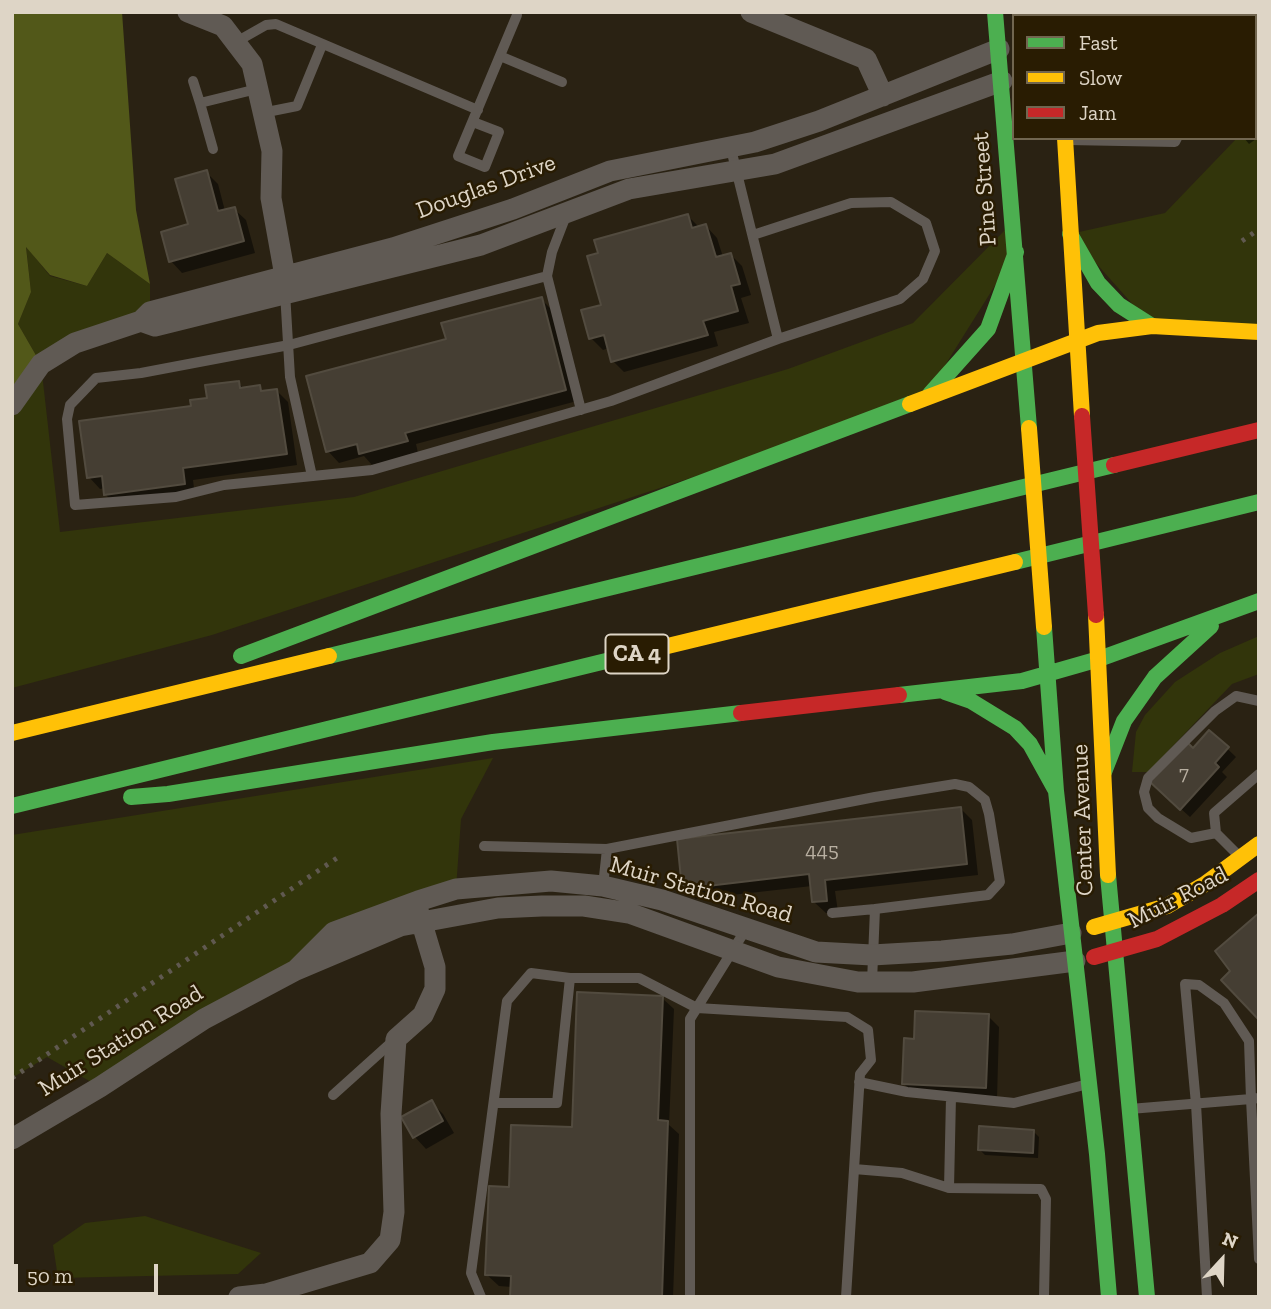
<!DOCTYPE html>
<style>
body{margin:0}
#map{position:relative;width:1271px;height:1309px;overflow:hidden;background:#2a2213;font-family:"Zilla Slab",serif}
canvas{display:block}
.frame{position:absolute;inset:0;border:14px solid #ded5c6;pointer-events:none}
.legend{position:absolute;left:1012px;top:14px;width:245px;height:126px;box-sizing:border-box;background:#291c02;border:2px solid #716650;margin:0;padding:9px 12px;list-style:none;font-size:21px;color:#ded5c6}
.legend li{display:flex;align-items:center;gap:14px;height:35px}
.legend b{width:35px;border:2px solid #716650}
.north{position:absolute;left:1187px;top:1225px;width:70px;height:70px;-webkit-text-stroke:5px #291c02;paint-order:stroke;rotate:22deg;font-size:19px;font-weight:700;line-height:28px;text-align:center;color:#ded5c6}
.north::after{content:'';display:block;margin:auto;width:24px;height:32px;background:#ded5c6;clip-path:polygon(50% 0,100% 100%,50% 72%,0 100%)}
.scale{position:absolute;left:14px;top:1264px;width:144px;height:32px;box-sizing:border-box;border:4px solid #ded5c6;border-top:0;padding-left:9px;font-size:21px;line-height:24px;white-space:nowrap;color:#ded5c6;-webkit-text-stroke:5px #291c02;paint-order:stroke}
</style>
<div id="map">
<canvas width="1271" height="1309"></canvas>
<div class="frame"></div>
<ul class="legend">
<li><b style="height:9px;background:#4caf50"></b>Fast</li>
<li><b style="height:9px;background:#ffc107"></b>Slow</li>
<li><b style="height:9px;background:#c62828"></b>Jam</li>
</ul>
<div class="north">N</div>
<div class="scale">50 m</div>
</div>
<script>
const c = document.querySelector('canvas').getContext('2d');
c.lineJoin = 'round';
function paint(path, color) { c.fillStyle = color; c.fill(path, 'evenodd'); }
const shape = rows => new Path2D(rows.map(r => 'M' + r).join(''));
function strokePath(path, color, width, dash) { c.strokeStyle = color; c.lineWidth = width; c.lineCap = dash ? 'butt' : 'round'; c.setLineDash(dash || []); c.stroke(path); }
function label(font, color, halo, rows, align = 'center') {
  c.font = font + ' "Zilla Slab",serif'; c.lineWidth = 5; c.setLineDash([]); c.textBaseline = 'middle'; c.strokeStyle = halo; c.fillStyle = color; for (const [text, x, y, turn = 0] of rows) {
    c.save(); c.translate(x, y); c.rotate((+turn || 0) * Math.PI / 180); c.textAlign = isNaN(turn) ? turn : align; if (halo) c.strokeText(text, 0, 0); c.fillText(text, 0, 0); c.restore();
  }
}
paint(shape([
 [1259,123,1259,332,1152,326,1070,234,1165,213,1237,138,1255,138,1255,126],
 [1013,222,1016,252,922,402,212,635,12,688,12,405,41,364,18,324,31,292,26,246,50,276,87,286,107,253,150,284,150,312,41,364,60,532,354,497,788,369,913,323],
 [1259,636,1259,674,1232,684,1148,772,1132,772,1136,732,1145,715,1175,682,1220,653],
 [493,758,461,819,456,889,100,1087,47,1057,12,1078,12,835],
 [145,1216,261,1253,238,1274,58,1278,53,1245,85,1223]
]), '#32350b');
paint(shape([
 [12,12,122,12,136,210,150,284,107,253,87,286,50,275,26,247,31,292,18,324,41,364,12,405]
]), '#525819');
paint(shape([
 [1259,59,1259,137,1249,144,1244,138,1255,138,1255,62],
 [206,172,218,184,225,211,234,209,246,220,255,253,182,273,171,261,163,233,190,225],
 [688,216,700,228,706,226,717,238,723,257,731,255,742,266,751,295,741,298,749,323,714,332,718,346,624,372,613,361,609,348,603,350,591,338,603,306],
 [541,299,553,311,577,401,416,444,418,453,372,465,364,456,339,463,328,451,448,340],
 [238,383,245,389,259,387,265,392,277,391,288,402,297,465,193,480,195,496,117,506,106,495,105,488,100,489,89,477,193,408],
 [1210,732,1236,757,1222,772,1227,777,1190,817,1160,790],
 [960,808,972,820,978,875,835,891,838,912,826,913,814,902,812,886,696,899,684,888],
 [662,998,674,1009,669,1125,679,1134,673,1297,512,1297,512,1287,499,1286,487,1275,510,1189,574,1129],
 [988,1016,999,1027,997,1099,915,1095,904,1084,915,1041],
 [431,1102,443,1114,454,1133,426,1149,415,1137,404,1118],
 [1033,1131,1039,1137,1038,1158,985,1155,980,1150]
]), '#0007');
const building = shape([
 [1259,57,1259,123,1255,126,1255,60,1259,57],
 [207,170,218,211,235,207,244,241,169,262,161,232,188,224,175,179,207,170],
 [688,214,692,228,706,224,716,257,731,253,740,284,731,286,738,311,703,321,708,335,611,362,604,335,589,339,581,310,601,305,587,256,598,253,594,240,688,214],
 [542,297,566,390,405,433,408,441,359,454,357,444,326,452,306,376,446,339,441,323,542,297],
 [239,381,240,388,260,385,261,391,277,389,287,454,183,468,185,484,104,495,102,476,87,478,79,421,191,406,190,400,207,398,205,385,239,381],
 [1209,730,1229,747,1215,763,1219,767,1180,810,1149,781,1186,741,1193,748,1209,730],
 [961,807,967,864,825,880,827,901,812,902,809,874,682,889,677,839,961,807],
 [1259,913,1259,1020,1221,980,1230,971,1215,951,1259,913],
 [577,992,663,996,658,1120,668,1121,662,1297,510,1297,511,1276,485,1275,489,1186,509,1187,511,1125,572,1127,577,992],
 [915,1011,989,1014,986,1088,902,1084,904,1038,914,1039,915,1011],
 [432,1100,443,1121,413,1138,401,1117,432,1100],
 [979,1126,1034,1130,1033,1153,978,1150,979,1126]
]);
paint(building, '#453e33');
strokePath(building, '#524b3f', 2);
strokePath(shape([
 [1222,12,1224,16],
 [1255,32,1259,31],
 [236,42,266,25,276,24,478,110],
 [500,56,562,82],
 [193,81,200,103],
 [262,113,297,106,322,45],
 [473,122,499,132,485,167,458,156,517,15],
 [1068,140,1175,142,1177,138],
 [213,149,200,103,257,89],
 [731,149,778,339],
 [567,213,552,252,547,276,581,410],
 [547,276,289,345,141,373,96,378,70,405,67,419,75,505,176,497,224,485,372,470,611,401,778,339,900,299,923,279,935,251,926,223,891,202,851,203,753,235],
 [285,292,290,377,312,476],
 [1216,833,1191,838,1158,818,1148,808,1144,792,1148,778,1215,711,1236,696,1259,701],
 [484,846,607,849],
 [1239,856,1216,833,1214,813,1259,774],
 [603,886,607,849,875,797,955,784,969,787,985,800,989,814,1000,882,988,895,875,909,872,982],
 [832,913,875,909],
 [859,1082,907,1092,1014,1103,1088,1084],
 [333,1095,393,1041],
 [494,1103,557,1103,570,978],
 [1130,1109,1251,1099,1259,1259],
 [854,1169,902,1173,949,1188,1041,1189,1046,1199,1044,1297],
 [949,1188,951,1097],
 [481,1297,471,1273,506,1008,507,1001,531,973,570,978,639,978,697,1008,847,1017,868,1030,871,1060,860,1074,846,1297],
 [690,1297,690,1019,746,929],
 [1207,1297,1196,1104,1185,984,1199,985,1224,1003,1249,1041,1251,1099,1259,1098]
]), '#605a54', 10);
strokePath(shape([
 [188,12,223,26,252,64,272,151,271,198,285,276],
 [751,12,866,59,883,96],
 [141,321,155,326,481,245,629,189,775,164,1002,81],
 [12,405,41,364,75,343,141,321,150,312,393,248,513,209,610,171,755,142,819,121,999,49],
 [1071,933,1012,944,942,951,872,955,816,952,662,900,603,886,551,881,456,889,418,901,334,932,296,970,400,926,498,908,542,906,584,906,629,913,778,967,858,982,913,982,1075,961],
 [12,1139,100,1087,204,1019,296,970],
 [239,1297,266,1294,370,1263,390,1240,394,1212,391,1114,396,1039,423,1015,435,989,435,967,417,907]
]), '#605a54', 21);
strokePath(shape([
 [995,12,1029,428],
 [1070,16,1079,12],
 [1174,16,1183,12],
 [1070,234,1098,283,1119,305,1152,326],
 [930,394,988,329,1016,252],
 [1015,562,1259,502],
 [1044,627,1056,791,1097,1154,1109,1297],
 [241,656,910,404],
 [329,656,1114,465],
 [945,692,971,701,1015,728,1030,744,1056,791],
 [899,695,1022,681,1099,659,1259,601],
 [1104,772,1124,721,1155,677,1211,626],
 [131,797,168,794,493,742,741,713],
 [12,806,647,651],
 [1108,875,1147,1297]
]), '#4caf50', 16);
strokePath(shape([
 [1033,12,1034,16],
 [1065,138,1082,416],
 [910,404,1098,333,1152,326,1259,332],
 [1096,615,1108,875],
 [647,651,1015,562],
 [12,733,329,656],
 [1094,927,1167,906,1205,884,1259,844]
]), '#ffc107', 16);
strokePath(shape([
 [1114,465,1259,430],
 [741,713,899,695],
 [1094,957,1157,939,1222,905,1259,880]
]), '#c62828', 16);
strokePath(shape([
 [1242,241,1259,229],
 [12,1078,340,856]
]), '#605950', 5, [3.5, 7]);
strokePath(shape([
 [1029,428,1044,627]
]), '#ffc107', 16);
strokePath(shape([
 [1082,416,1096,615]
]), '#c62828', 16);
label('21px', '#b8afa1', null, [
 ["7",1184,774],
 ["445",822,851]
]);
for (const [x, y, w] of [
 [637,654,63]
]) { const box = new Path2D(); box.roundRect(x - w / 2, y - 19.5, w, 39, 5); c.fillStyle = '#291c02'; c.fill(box); strokePath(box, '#ded5c6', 2); }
label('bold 23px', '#ded5c6', null, [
 ["CA 4",637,654]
]);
label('24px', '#ded5c6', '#291c02', [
 ["Douglas Drive",486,187,-20],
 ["Pine Street",985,189,-94],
 ["Center Avenue",1083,820,-92],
 ["Muir Station Road",701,890,16],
 ["Muir Road",1178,898,-27],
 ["Muir Station Road",121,1041,-32]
]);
</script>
